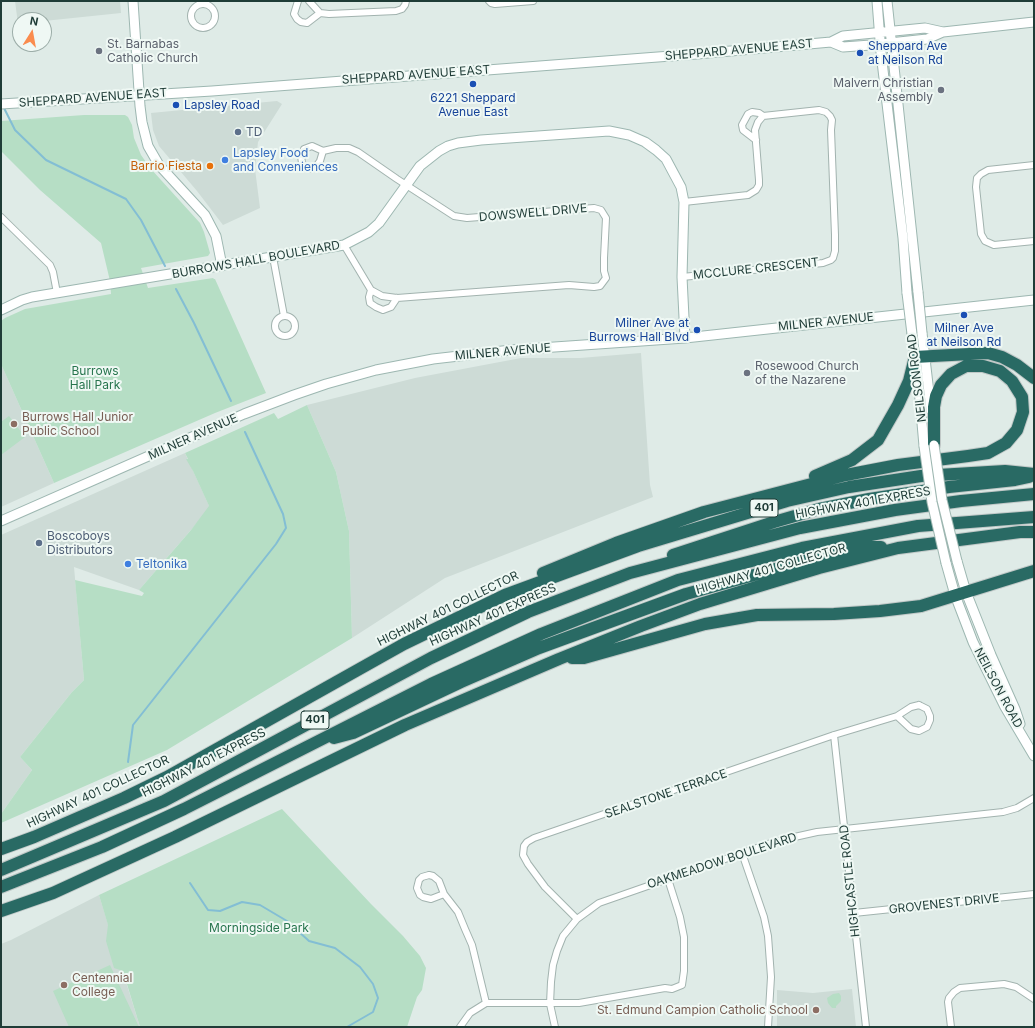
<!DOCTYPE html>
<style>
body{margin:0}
#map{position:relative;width:1035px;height:1028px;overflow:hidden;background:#dfebe7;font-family:Inter,sans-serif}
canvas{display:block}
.frame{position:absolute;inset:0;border:2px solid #1f3c37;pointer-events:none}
.north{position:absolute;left:12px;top:12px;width:40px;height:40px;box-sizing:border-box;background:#eff8f4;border:1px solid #9cada8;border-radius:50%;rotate:11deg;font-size:11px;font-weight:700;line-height:16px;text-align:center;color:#1f3c37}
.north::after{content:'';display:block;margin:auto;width:14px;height:18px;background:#fa8c4e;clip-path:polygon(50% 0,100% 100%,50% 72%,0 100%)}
</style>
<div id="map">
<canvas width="1035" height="1028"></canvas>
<div class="frame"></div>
<div class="north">N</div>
</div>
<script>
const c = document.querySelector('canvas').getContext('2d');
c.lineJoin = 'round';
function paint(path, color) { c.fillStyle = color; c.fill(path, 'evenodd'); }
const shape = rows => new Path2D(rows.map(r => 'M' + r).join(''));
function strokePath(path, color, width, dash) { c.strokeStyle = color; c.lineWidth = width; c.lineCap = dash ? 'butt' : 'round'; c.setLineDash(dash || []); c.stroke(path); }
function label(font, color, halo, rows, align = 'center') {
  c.font = font + ' Inter,sans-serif'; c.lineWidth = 4; c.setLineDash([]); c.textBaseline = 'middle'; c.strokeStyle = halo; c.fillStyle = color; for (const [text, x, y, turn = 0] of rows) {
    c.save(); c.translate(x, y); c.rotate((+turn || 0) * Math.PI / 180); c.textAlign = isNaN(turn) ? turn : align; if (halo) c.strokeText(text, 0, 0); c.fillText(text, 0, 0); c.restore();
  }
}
paint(shape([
 [15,1,120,1,121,13,44,21,20,20,20,23,18,24],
 [277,101,282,104,258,142,255,169,260,208,223,225,197,191,159,146,153,130,151,113],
 [641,353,650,485,653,497,445,578,352,638,349,531,336,472,307,405,415,378,521,358,580,358],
 [1,364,54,483,1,507],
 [185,453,210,508,139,590,74,567,84,680,72,692,20,757,32,770,1,814,1,535],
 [99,895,140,1027,1,1027,1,944,11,940],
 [852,989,856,1027,777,1027,777,990,813,993]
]), '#cddbd6');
paint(shape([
 [84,115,125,115,128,117,132,125,134,138,141,155,151,169,200,223,204,232,210,253,208,256,141,268,148,288,213,278,214,279,215,279,266,393,215,413,54,483,1,364,1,321,5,318,25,309,111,294,110,281,101,243,40,190,1,151,1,121],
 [307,405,336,472,349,531,352,638,167,750,1,823,1,814,32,770,20,757,72,692,84,680,75,580,142,596,144,593,139,590,191,530,209,506,193,471,186,459,188,459,185,453,274,413,278,419],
 [9,416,25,437,1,455,1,422],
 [282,809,371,904,403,936,420,956,426,968,422,990,417,997,407,1027,140,1027,123,971,114,968,106,941,108,925,99,895],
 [110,965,139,1027,69,1027,53,991],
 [839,993,841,996,841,1001,836,1006,836,1008,832,1008,828,1003,827,998,833,994]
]), '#b6dec5');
strokePath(shape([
 [3,106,15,130,46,160,126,199,141,220,165,266],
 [176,289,194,323,231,401],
 [128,762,133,725,276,544,286,528,283,514,245,432],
 [190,883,208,910,220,911,242,902,260,905,287,921,309,941,335,948,360,967,373,984,378,998,373,1012,347,1027]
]), '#83bed4', 2);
const street = shape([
 [298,1,294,14,297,19,301,22,307,23,320,13],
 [309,1,320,13,329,14,396,11,402,9,405,5,406,1],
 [489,1,491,3,495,4,533,1],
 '191 16a12 12 0 1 1 24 0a12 12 0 1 1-24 0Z',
 [756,140,743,130,742,125,748,114,752,112,759,113,763,116],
 [323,151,320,161,315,168,310,169,305,167,302,163,301,156,304,149,312,146,323,151,336,148,349,148,358,152,397,179,454,216,467,218,594,208,601,210,606,218,604,258,604,271,606,278,600,286,594,287,569,285,397,298,382,296,371,290,344,245],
 [1034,165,988,170,981,174,977,178,976,187,981,234,985,241,994,245,1034,241],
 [1,217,50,265,53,272,57,293],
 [273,257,284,316],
 [682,277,823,263,831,260,833,258,835,251,835,235,831,130,832,120,830,116,826,112,819,110,763,116,758,122,755,130,759,180,759,185,756,190,748,195,684,202],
 [371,290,369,297,370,303,376,307,383,310,391,307,397,298],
 '275 326a10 10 0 1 1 20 0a10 10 0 1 1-20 0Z',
 [919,705,927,709,930,716,930,720,927,727,919,731,911,729,897,716,911,707,919,705],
 [834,735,866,1027],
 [742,853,764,917,768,936,771,977,768,1027],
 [429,875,433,876,439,881,444,894,431,899,423,897,420,895,417,888,419,880,422,877,429,875],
 [444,894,458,912,465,929,472,945,486,1003],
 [854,913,1034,894],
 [577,919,545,887,528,864,523,855,524,846,527,842,534,838,834,735,897,716],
 [460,1027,470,1013,486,1003,579,1003,665,988,672,989,682,985,684,971,684,937,680,917,668,879],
 [555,1027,550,1004,551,982,553,965,557,951,563,936,577,919,599,903,771,843,790,838,817,832,1003,812,1017,808,1034,798],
 [951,1027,948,1002,949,998,954,992,960,988,1004,984,1016,987,1034,999]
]);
const secondary = shape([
 [133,1,140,106,142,122,148,146,159,165,205,215,216,236,222,266],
 [877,1,881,53,903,238,907,293],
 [887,1,918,292],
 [831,42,843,47,871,45,927,39,943,32,1034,22],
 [1,104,212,91,697,54,831,42,843,36,925,28,943,32],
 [1,310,22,300,32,297,344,245,369,232,379,223,420,166,439,151,448,146,458,143,481,140,609,131,629,135,645,142,656,150,666,159,681,187,684,202,682,277,685,338],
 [922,333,931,410],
 [912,334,918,377,924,446],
 [1,521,244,414,294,395,326,384,376,370,433,359,511,350,685,338,1034,300],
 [957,561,966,592,991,655,1015,709,1020,724],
 [946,563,955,595,973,642,1005,707,1034,756]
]);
const highway = shape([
 [815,476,852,460,878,440,898,405,909,381,915,357,988,353,1002,357,1017,365,1034,378],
 [673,555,774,522,819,509,869,499,949,487,1015,480,1029,477],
 [543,573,616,543,704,512,846,475,898,465,968,456,988,453,1006,443,1017,430,1023,412,1022,397,1012,381,1000,371,983,366,966,366,951,374,941,385,936,396,934,407,934,445],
 [572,658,584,658,705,624,757,615,834,614,880,611,921,606,1034,571],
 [334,738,353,733,461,682,539,648,686,594,815,558,868,547,881,547],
 [1,849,34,837,124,798,167,777,404,644,505,595,638,546,787,501,849,487,921,476,1005,471,1034,474],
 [1,870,164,801,431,658,528,612,630,573,800,528,895,510,961,501,1034,494],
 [1,887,102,847,184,809,431,684,541,634,678,580,802,548,918,526,1034,517],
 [1,911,53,893,175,837,405,725,559,659,641,626,700,604,819,568,898,548,1020,532,1034,532]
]);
strokePath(street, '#a2b3af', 8);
strokePath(secondary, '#9db7b1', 11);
strokePath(highway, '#c0c8c7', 14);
strokePath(street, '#fff', 6);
strokePath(secondary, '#fff', 9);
strokePath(highway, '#296a64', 12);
const secondaryBridge = shape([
 [918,292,922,333],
 [907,293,912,334],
 [934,445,942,500,957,561],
 [924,446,932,502,946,563]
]);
strokePath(secondaryBridge, '#9db7b1', 11, []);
strokePath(secondaryBridge, '#fff', 9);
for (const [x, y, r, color] of [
 [99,51,4,"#6b7280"],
 [860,53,4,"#1a4fb4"],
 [473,84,4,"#1a4fb4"],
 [941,90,4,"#6b7280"],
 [176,105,4,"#1a4fb4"],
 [238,132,4,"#5c6f8a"],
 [225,160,4,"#3f7fe0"],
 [210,166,4,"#e8710a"],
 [964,315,4,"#1a4fb4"],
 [697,330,4,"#1a4fb4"],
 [747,373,4,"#6b7280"],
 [14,424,4,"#8d6e63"],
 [39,543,4,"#5c6f8a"],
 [128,564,4,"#3f7fe0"],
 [64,985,4,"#8d6e63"],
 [816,1010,4,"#8d6e63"]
]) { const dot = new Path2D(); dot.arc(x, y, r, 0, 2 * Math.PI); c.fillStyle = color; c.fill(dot); strokePath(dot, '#eff8f4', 1.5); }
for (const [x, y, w] of [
 [764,508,28],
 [315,720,28]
]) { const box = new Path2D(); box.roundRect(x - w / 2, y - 9, w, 18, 3); c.fillStyle = '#eff8f4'; c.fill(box); strokePath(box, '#1f3c37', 1); }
label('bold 11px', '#1f3c37', null, [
 ["401",764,508],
 ["401",315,720]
]);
label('12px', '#5b616d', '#eff8f4', [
 ["St. Barnabas",107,44],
 ["Catholic Church",107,58],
 ["Malvern Christian",933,83,"right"],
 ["Assembly",933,97,"right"],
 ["Rosewood Church",755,366],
 ["of the Nazarene",755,380]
], 'left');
label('12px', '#164399', '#eff8f4', [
 ["Sheppard Ave",868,46],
 ["at Neilson Rd",868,60],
 ["6221 Sheppard",473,98,"center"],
 ["Avenue East",473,112,"center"],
 ["Lapsley Road",184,105],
 ["Milner Ave at",689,323,"right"],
 ["Burrows Hall Blvd",689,337,"right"],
 ["Milner Ave",964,328,"center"],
 ["at Neilson Rd",964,342,"center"]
], 'left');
label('12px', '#1f3c37', '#eff8f4', [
 ["SHEPPARD AVENUE EAST",739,50,-5],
 ["SHEPPARD AVENUE EAST",416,75,-4],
 ["SHEPPARD AVENUE EAST",93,98,-4],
 ["DOWSWELL DRIVE",533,213,-5],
 ["BURROWS HALL BOULEVARD",256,260,-10],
 ["MCCLURE CRESCENT",756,269,-6],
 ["MILNER AVENUE",826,322,-6],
 ["MILNER AVENUE",503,352,-5],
 ["NEILSON ROAD",917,378,-97],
 ["MILNER AVENUE",193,437,-24],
 ["HIGHWAY 401 EXPRESS",863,503,-10],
 ["HIGHWAY 401 COLLECTOR",771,569,-16],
 ["HIGHWAY 401 COLLECTOR",448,609,-26],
 ["HIGHWAY 401 EXPRESS",493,615,-24],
 ["NEILSON ROAD",998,688,62],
 ["HIGHWAY 401 EXPRESS",204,763,-27],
 ["HIGHWAY 401 COLLECTOR",98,792,-25],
 ["SEALSTONE TERRACE",666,794,-19],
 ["OAKMEADOW BOULEVARD",722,861,-18],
 ["HIGHCASTLE ROAD",850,881,-96],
 ["GROVENEST DRIVE",944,904,-6]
]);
label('12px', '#4e5e75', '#eff8f4', [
 ["TD",246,132],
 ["Boscoboys",47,536],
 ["Distributors",47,550]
], 'left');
label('12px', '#366cbe', '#eff8f4', [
 ["Lapsley Food",233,153],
 ["and Conveniences",233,167],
 ["Teltonika",136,564]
], 'left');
label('12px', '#c56008', '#eff8f4', [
 ["Barrio Fiesta",202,166]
], 'right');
label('12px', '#27754e', '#eff8f4', [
 ["Burrows",95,371],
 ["Hall Park",95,385],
 ["Morningside Park",259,928]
]);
label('12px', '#785e54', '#eff8f4', [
 ["Burrows Hall Junior",22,417],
 ["Public School",22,431],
 ["Centennial",72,978],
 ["College",72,992],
 ["St. Edmund Campion Catholic School",808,1010,"right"]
], 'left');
</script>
